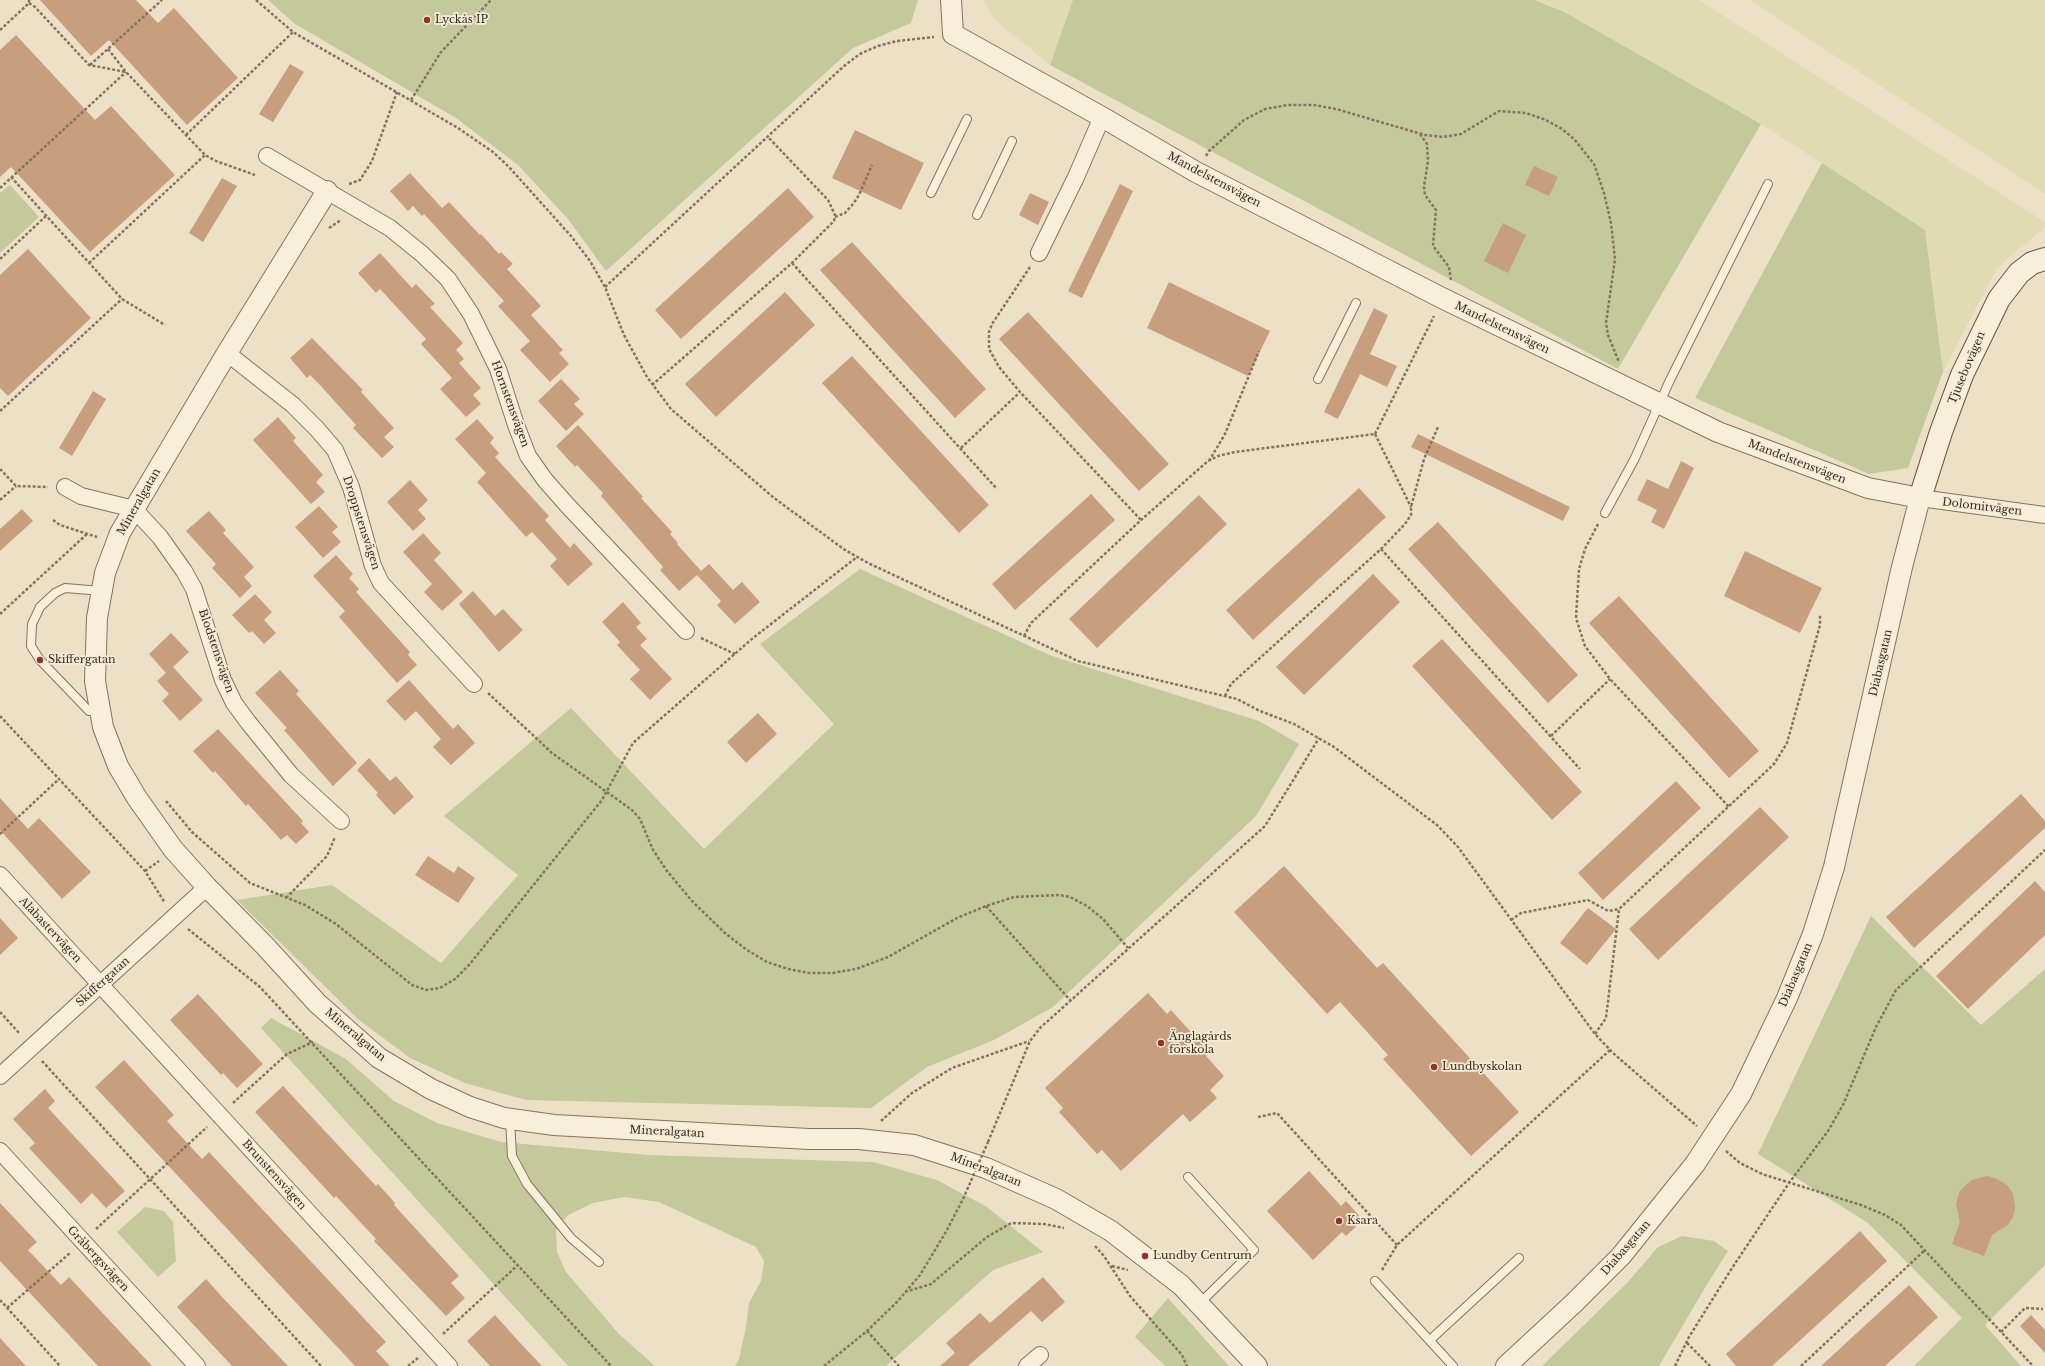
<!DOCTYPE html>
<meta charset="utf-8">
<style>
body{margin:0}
canvas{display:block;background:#ece1c6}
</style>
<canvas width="2045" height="1366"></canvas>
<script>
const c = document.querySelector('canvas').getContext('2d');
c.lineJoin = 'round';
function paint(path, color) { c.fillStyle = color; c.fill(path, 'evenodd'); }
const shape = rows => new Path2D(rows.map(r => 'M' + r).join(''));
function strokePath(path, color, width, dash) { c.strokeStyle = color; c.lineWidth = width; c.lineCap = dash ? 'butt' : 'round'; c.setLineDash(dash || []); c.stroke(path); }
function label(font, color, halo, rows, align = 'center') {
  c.font = font + ' "Libre Baskerville",serif'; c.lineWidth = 3.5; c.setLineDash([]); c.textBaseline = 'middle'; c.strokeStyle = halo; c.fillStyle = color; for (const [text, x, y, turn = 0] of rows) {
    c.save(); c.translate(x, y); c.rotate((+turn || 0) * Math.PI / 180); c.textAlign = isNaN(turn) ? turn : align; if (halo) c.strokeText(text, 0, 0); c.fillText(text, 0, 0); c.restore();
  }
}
paint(shape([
 [983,0,1073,0,1050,65,995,20],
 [1534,0,1699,0,2045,222,2045,227,1997,268,1943,372,1925,230,1761,124],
 [1750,0,2045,0,2045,194]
]), '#e1dbb4');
paint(shape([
 [268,0,918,0,911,23,853,48,606,271,568,219,518,165,456,118,295,24],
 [1073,0,1534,0,1564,12,1761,124,1618,369,1050,65],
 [1822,163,1925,230,1943,372,1908,468,1869,474,1695,398],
 [10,185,39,217,0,253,0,193],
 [860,569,1052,656,1259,721,1299,744,1256,816,1053,1007,994,1040,927,1067,871,1108,526,1100,465,1083,410,1058,359,1020,237,900,332,885,441,963,518,875,444,816,571,708,704,849,834,724,760,644],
 [1871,916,1981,1025,2045,969,2045,1265,1985,1325,2021,1366,1914,1366,1962,1318,1868,1223,1758,1154],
 [271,1018,346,1059,394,1101,437,1123,501,1142,649,1155,873,1162,937,1180,987,1207,1043,1252,993,1270,886,1366,735,1366,739,1359,746,1327,749,1303,761,1281,764,1261,756,1247,659,1202,624,1197,593,1203,568,1215,556,1230,557,1252,566,1272,618,1333,655,1366,568,1366,261,1028],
 [145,1207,164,1211,173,1222,176,1261,158,1277,117,1232],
 [1682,1236,1714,1241,1728,1251,1706,1286,1659,1366,1542,1366,1627,1283,1658,1247],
 [1168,1298,1229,1366,1165,1366,1135,1337]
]), '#c3c99b');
paint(shape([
 [40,0,136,0,158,23,174,8,238,78,187,125,109,40,91,56],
 [16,35,95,120,111,106,175,175,90,252,11,167,0,177,0,50],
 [290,64,304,72,273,122,259,114],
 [855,130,924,163,901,210,832,178],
 [1534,166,1558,177,1549,196,1525,185],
 [410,173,442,208,449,202,480,235,481,234,499,254,501,252,513,264,507,269,541,306,531,315,563,350,559,353,569,364,550,382,520,350,530,341,498,306,504,301,424,214,422,216,413,206,408,211,390,191],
 [222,178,237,186,203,242,189,233],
 [1120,184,1133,191,1082,298,1068,291],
 [788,188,814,217,681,339,655,310],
 [1030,193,1049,202,1038,225,1019,215],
 [1503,223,1526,235,1508,273,1484,261],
 [852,242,986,389,955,418,820,270],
 [28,249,91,318,8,396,0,388,0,275],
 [380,253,412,288,416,284,435,304,430,307,463,343,456,350,464,359,459,363,481,388,473,395,481,404,466,417,440,389,452,378,421,344,426,339,380,289,376,293,358,273],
 [1169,282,1270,331,1248,376,1147,328],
 [785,292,815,325,716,417,685,384],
 [1374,308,1388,315,1370,354,1397,366,1387,387,1360,374,1338,419,1324,412],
 [1028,312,1169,464,1139,491,999,339],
 [312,338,363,390,361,392,394,428,384,437,394,447,382,458,353,428,356,425,320,385,310,375,307,378,290,358],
 [852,356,989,505,959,533,822,383],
 [561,379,580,399,574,404,584,414,566,431,538,401],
 [93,391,106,399,72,456,59,448],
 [278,417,296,438,293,441,323,475,316,482,325,492,311,504,253,440],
 [477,419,494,438,490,443,499,453,495,457,549,516,545,520,570,548,574,543,593,564,568,586,550,566,557,559,532,532,526,537,477,482,486,473,455,439],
 [578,425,643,497,641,498,672,532,670,534,678,543,677,544,701,571,709,564,733,590,742,582,760,602,735,624,717,605,721,601,697,575,679,591,660,570,663,567,601,496,603,493,577,465,575,467,556,446],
 [1418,434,1570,507,1563,521,1411,447],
 [1681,461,1694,468,1664,529,1651,522,1657,510,1637,500,1647,479,1668,489],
 [410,480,428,500,418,510,426,519,413,531,387,502],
 [1359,488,1386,517,1253,640,1226,610],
 [1091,494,1115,520,1015,610,992,584],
 [1199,495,1227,524,1097,648,1069,619],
 [319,506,338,527,332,532,341,542,323,558,295,527],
 [22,509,33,521,0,551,0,529],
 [209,511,226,530,223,533,254,567,244,577,252,586,240,598,212,568,216,564,186,531],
 [1438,522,1578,675,1548,703,1408,549],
 [423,533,441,553,434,560,463,592,442,611,424,592,432,584,403,552],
 [1745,551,1822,588,1800,633,1724,596],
 [336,555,353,574,349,578,359,589,356,592,410,652,408,655,417,665,397,683,339,617,345,611,313,576],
 [1373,574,1400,602,1304,695,1276,667],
 [473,591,495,616,503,609,523,630,499,652,459,604],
 [255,594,272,612,264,620,276,633,264,644,252,631,249,633,232,615],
 [1619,596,1759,751,1729,778,1589,623],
 [623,602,641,623,636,627,647,639,640,645,672,679,650,700,630,679,640,670,617,645,620,642,602,622],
 [171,633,189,652,173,667,203,700,180,721,162,701,169,694,157,681,166,673,149,654],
 [1442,639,1582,792,1552,820,1412,666],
 [280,670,299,691,296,694,357,763,333,786,284,730,287,728,255,693],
 [409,680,453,729,458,724,475,743,451,765,433,747,441,739,416,711,405,721,386,701],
 [758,713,777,734,746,763,727,742],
 [218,729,303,821,301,823,309,832,296,844,287,835,281,840,248,804,246,806,215,771,213,773,193,751],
 [369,758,390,781,396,776,414,797,394,815,376,795,378,793,357,770],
 [1676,781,1701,808,1603,900,1578,873],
 [2021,794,2045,821,2045,828,1914,948,1886,917],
 [0,798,28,829,39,818,91,872,62,899,0,830],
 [1760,807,1789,837,1658,960,1629,929],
 [428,856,454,873,458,866,475,878,458,903,415,875],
 [1284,866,1377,968,1383,963,1519,1112,1471,1156,1383,1059,1388,1055,1340,1002,1327,1014,1234,912],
 [2035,881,2045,892,2045,935,1968,1009,1936,976],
 [1588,908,1616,929,1587,965,1560,943],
 [0,918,18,938,0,955],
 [1148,993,1167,1014,1171,1010,1209,1052,1206,1056,1224,1076,1210,1090,1217,1098,1190,1122,1183,1114,1121,1171,1102,1150,1097,1154,1059,1112,1063,1108,1045,1088],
 [198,994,263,1064,237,1088,223,1073,221,1075,170,1020],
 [124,1060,174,1115,167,1121,202,1159,209,1152,386,1342,376,1351,390,1366,355,1366,95,1087],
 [283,1086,376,1186,378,1184,395,1203,394,1205,459,1276,451,1283,465,1298,446,1316,374,1241,376,1239,336,1196,334,1198,255,1112],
 [45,1089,55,1101,48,1108,125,1191,106,1208,92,1193,81,1204,29,1148,35,1143,13,1119],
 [1309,1171,1341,1206,1346,1201,1363,1220,1346,1236,1342,1232,1313,1260,1267,1211],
 [1987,1176,1997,1179,2007,1185,2013,1194,2015,1208,2013,1217,2008,1225,1992,1235,1984,1256,1952,1244,1960,1222,1956,1205,1959,1192,1971,1180],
 [0,1203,37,1242,28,1250,61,1285,69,1277,152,1366,98,1366,0,1261],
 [1860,1231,1887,1261,1772,1366,1736,1366,1726,1354],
 [1043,1277,1065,1302,1042,1322,1031,1311,968,1366,940,1366,955,1353,946,1343,980,1313,990,1323],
 [206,1279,224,1299,288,1366,232,1366,177,1307],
 [1909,1285,1938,1317,1885,1366,1821,1366],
 [495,1315,522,1345,542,1366,490,1366,467,1341],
 [2031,1315,2045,1330,2045,1353,2020,1326],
 [0,1338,26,1366,0,1366]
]), '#c79e7e');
const service = shape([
 [931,193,967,119],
 [977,215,1012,141],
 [1318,379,1356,303],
 [1605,513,1634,460,1670,380,1768,184],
 [99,710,89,711,40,660,31,646,32,624,40,607,55,593,65,588,102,591],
 [510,1119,512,1156,527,1184,571,1238,599,1262],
 [1188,1177,1254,1250,1199,1304],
 [1375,1281,1453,1366],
 [1430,1340,1519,1258]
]);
const minor = shape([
 [267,156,390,228,422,254,448,279,471,314,498,369,516,425,528,456,545,480,568,506,686,631],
 [1039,253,1076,177,1102,117],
 [227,353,293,405,317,429,335,450,351,487,373,566,381,583,474,684],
 [65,487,81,496,134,509,160,537,184,571,194,589,223,680,234,703,248,722,291,775,341,821],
 [1920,498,2045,515],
 [0,875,449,1366],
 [0,1076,207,887],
 [0,1151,197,1366],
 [1027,1366,1040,1355]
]);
const tertiary = shape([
 [951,0,953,34,1102,117,1196,172,1442,298,1718,432,1868,488,1920,498,1902,567,1834,867,1813,934,1787,998,1741,1094,1695,1164,1621,1256,1574,1303,1506,1366],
 [327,191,227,353,120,533,105,573,97,618,95,681,103,727,118,766,137,798,173,849,207,887,266,947,317,1003,379,1058,431,1089,470,1107,504,1118,554,1125,809,1139,859,1139,914,1145,986,1168,1056,1199,1111,1231,1181,1285,1257,1366]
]);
const secondary = shape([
 [1920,498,1941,432,1962,375,1999,299,2019,273,2032,263,2045,259]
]);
strokePath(service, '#86745d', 10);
strokePath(minor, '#86745d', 18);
strokePath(tertiary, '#86745d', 22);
strokePath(secondary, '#685540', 24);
strokePath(shape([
 [256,0,293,32,458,128,493,152,509,167,571,236,590,261,605,287,624,335,647,377,671,409,774,498,845,550,870,564,1078,661,1237,699,1260,711,1294,724,1334,747,1437,825,1458,847,1595,1034,1613,1053,1697,1126],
 [29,3,35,7,89,65,126,72],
 [0,30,29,3,29,0],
 [108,49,126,72,205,155,216,161,255,175],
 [90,65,162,0],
 [411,100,441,52,491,0],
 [1420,134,1427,144,1428,161,1424,187,1425,195,1436,210,1433,246,1449,267,1451,281],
 [186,135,293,32],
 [1206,156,1209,151,1244,120,1265,109,1288,105,1314,105,1336,109,1425,135,1443,137,1461,134,1499,111,1526,113,1546,120,1562,129,1574,139,1594,164,1604,193,1611,223,1615,259,1606,323,1608,335,1619,362],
 [11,177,122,299,165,325],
 [349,184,360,180,372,161,397,92],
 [0,188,126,72],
 [835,217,845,213,853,204,859,195,872,165],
 [329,228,341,220],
 [0,259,46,216],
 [89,263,205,155],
 [792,263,997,489],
 [1030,267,992,324,989,332,989,349,999,367,1020,392,1141,520],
 [605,287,844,66,860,54,878,46,897,41,934,37],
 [652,385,792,263,834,221,835,215,828,200,768,137],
 [0,411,122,299],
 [1375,434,1434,316],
 [1375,434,1411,507],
 [961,448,1020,392],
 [1209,461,1225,434,1259,351],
 [0,469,16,486,48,487],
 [0,500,16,486],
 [53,520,60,525,97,537],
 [1598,524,1585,549,1579,569,1576,618,1585,646,1610,679,1729,807],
 [1381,549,1580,769],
 [0,614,87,534],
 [1024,636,1031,623,1141,520,1208,461,1218,456,1235,452,1375,434],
 [701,638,735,654],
 [488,693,552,753,632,810,640,819,653,850,667,871,692,901,726,934,747,950,767,962,788,969,809,973,832,973,856,969,888,957,957,918,986,906,1014,897,1059,895,1070,897,1087,906,1103,919,1128,948],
 [1225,696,1231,684,1381,549,1405,524,1411,515,1411,507,1424,459,1438,427],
 [0,716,145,871,165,903],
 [1551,736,1610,679],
 [166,801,192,832,250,883,305,905,336,924,412,985,426,990,440,988,455,979,469,965,602,800,633,743,753,638,857,557],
 [0,834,59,779],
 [145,871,159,861],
 [286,898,327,856,335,837],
 [986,906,1070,1000],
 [1511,920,1521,913,1588,900,1608,911,1619,909],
 [188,929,260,987,611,1366],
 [0,1012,20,1034],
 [1595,1034,1606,1018,1619,909,1774,764,1787,743,1820,625,1820,614],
 [42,1061,321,1366],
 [233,1103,287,1054,313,1042],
 [1258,1117,1277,1113,1397,1245],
 [881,1121,912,1093,952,1068,1029,1041],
 [988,1142,1030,1041,1040,1028,1265,826,1319,738],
 [1726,1151,1740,1163,1762,1174,1861,1205,1885,1215,1901,1225,2033,1366],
 [96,1229,207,1127],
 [1095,1246,1104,1256,1130,1296,1182,1355,1187,1366],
 [1112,1266,1128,1270],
 [1382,1270,1397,1245,1610,1050],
 [905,1292,931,1284,987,1237,1011,1223,1044,1224,1064,1228],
 [0,1300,60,1366],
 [7,1308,70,1253],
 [867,1331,899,1366],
 [2001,1332,2025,1308,2043,1309],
 [443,1334,518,1265],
 [1687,1343,1710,1366],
 [408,1366,418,1358],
 [824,1366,867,1331,897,1302,920,1275,947,1230,963,1199],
 [1675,1366,1689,1337,1732,1268,1789,1183,1828,1131,1843,1105,1876,1027,1896,990,2045,850],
 [1801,1366,1925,1250]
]), '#86745d', 2.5, [3, 2]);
strokePath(service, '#f7efd9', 8);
strokePath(minor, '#f7efd9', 16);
strokePath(tertiary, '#f7efd9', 20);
strokePath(secondary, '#f7efd9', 22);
strokePath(shape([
 [963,1199,988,1142]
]), '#86745d', 2.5, [3, 2]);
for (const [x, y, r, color] of [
 [427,20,4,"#913231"],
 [40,660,4,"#913231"],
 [1161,1043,4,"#913231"],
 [1434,1067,4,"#913231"],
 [1339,1221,4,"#913231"],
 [1145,1256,4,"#913231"]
]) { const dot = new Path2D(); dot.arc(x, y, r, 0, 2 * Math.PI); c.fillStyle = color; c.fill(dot); strokePath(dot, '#f4ebd5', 1.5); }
label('11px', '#372c20', '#f4ebd5', [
 ["Lyckås IP",435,20],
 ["Skiffergatan",48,660],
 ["Änglagårds",1169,1037],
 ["förskola",1169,1050],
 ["Lundbyskolan",1442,1067],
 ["Ksara",1347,1221],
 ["Lundby Centrum",1153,1256]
], 'left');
label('11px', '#372c20', '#f4ebd5', [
 ["Mandelstensvägen",1214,180,28],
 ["Mandelstensvägen",1502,328,26],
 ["Tjusebovägen",1967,368,-67],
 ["Hornstensvägen",510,404,70],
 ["Mandelstensvägen",1797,462,21],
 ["Mineralgatan",139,502,-60],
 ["Dolomitvägen",1982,507,7],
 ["Droppstensvägen",361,523,72],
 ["Blodstensvägen",216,651,71],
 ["Diabasgatan",1881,663,-77],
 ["Alabastervägen",50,930,47],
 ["Diabasgatan",1796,975,-67],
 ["Skiffergatan",103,982,-42],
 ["Mineralgatan",355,1035,40],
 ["Mineralgatan",667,1132,3],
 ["Mineralgatan",986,1170,21],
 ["Brunstensvägen",274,1175,48],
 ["Diabasgatan",1626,1248,-49],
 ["Gråbergsvägen",98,1259,47]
]);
</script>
